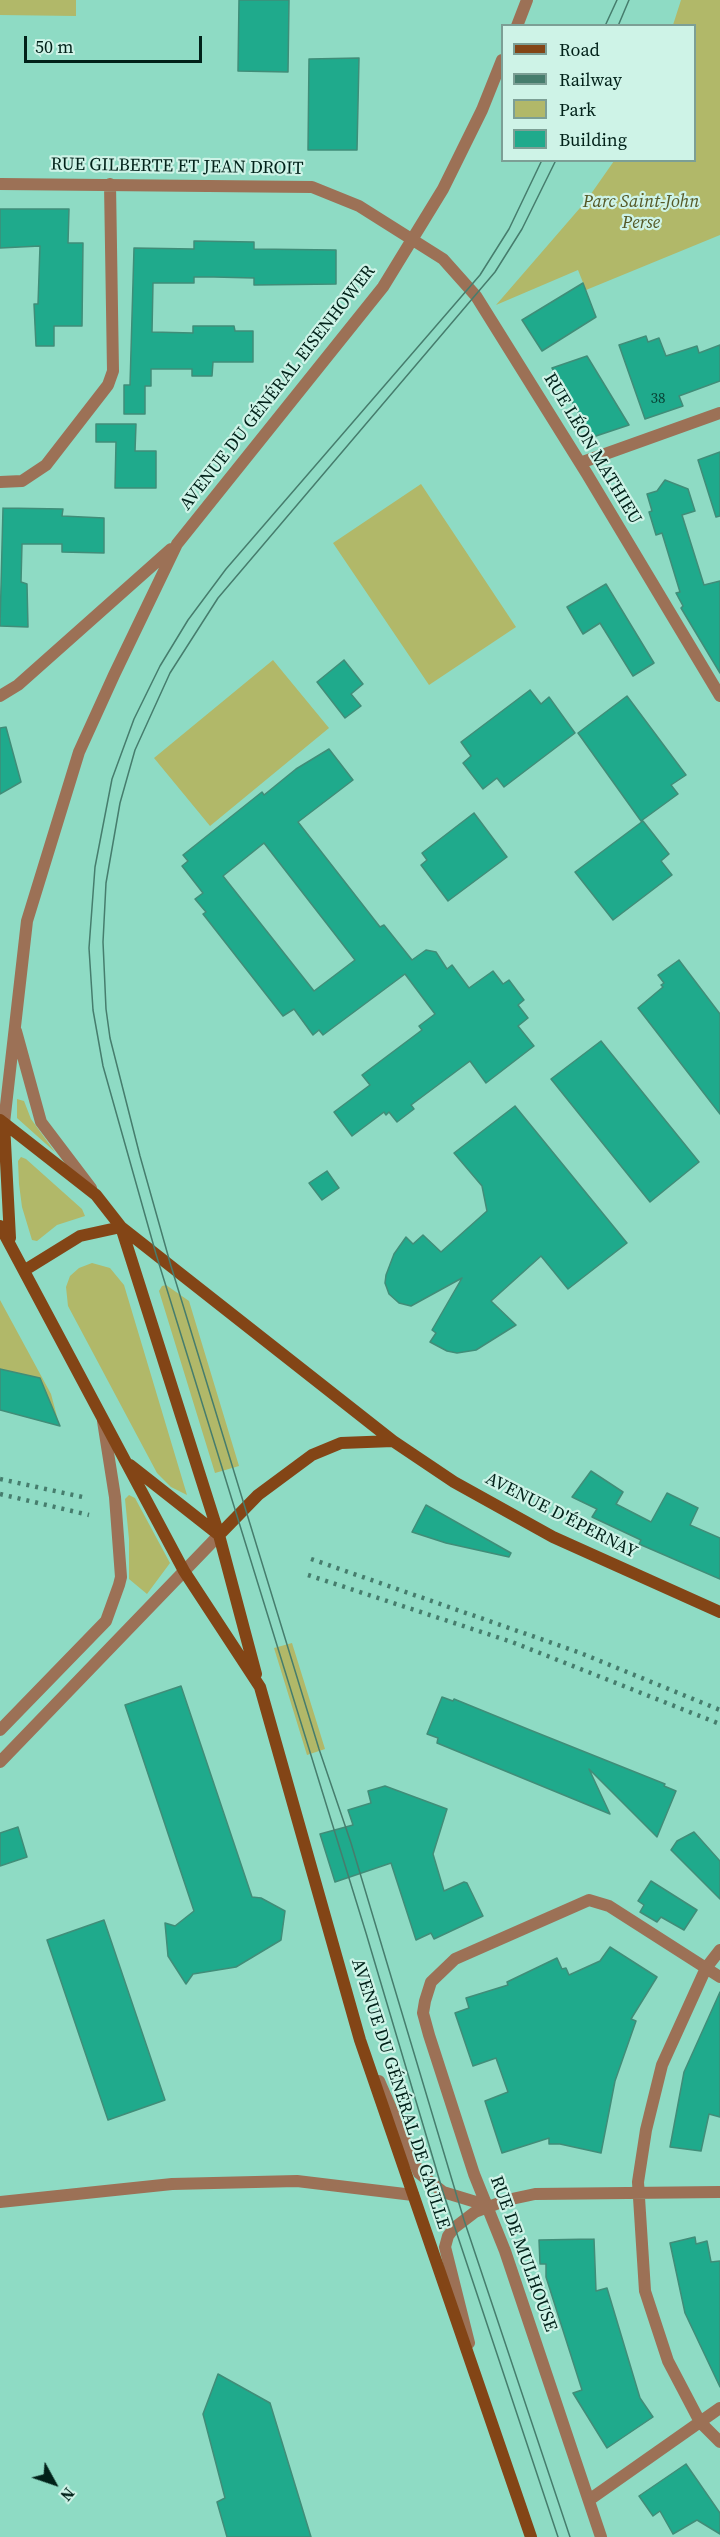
<!DOCTYPE html>
<meta charset="utf-8">
<style>
body{margin:0}
#map{position:relative;width:720px;height:2537px;overflow:hidden;background:#8edbc4;font-family:"Source Serif 4",serif}
canvas{display:block}
.legend{position:absolute;left:501px;top:24px;width:195px;height:138px;box-sizing:border-box;background:#cef3e7;border:2px solid #7c9f95;margin:0;padding:8px 10px;list-style:none;font-size:18px;color:#012119}
.legend li{display:flex;align-items:center;gap:12px;height:30px}
.legend b{width:30px;border:2px solid #7c9f95}
.north{position:absolute;left:24px;top:2453px;width:60px;height:60px;-webkit-text-stroke:4px #cef3e7;paint-order:stroke;rotate:130deg;font-size:16px;font-weight:700;line-height:24px;text-align:center;color:#012119}
.north::after{content:'';display:block;margin:auto;width:21px;height:27px;background:#012119;clip-path:polygon(50% 0,100% 100%,50% 72%,0 100%)}
.scale{position:absolute;left:24px;top:36px;width:178px;height:27px;box-sizing:border-box;border:3px solid #012119;border-top:0;padding-left:8px;font-size:18px;line-height:21px;white-space:nowrap;color:#012119;-webkit-text-stroke:4px #cef3e7;paint-order:stroke}
</style>
<div id="map">
<canvas width="720" height="2537"></canvas>
<ul class="legend">
<li><b style="height:8px;background:#834516"></b>Road</li>
<li><b style="height:8px;background:#467d6d"></b>Railway</li>
<li><b style="height:16px;background:#b1b869"></b>Park</li>
<li><b style="height:16px;background:#1faa8c"></b>Building</li>
</ul>
<div class="north">N</div>
<div class="scale">50 m</div>
</div>
<script>
const c = document.querySelector('canvas').getContext('2d');
c.lineJoin = 'round';
function paint(path, color) { c.fillStyle = color; c.fill(path, 'evenodd'); }
const shape = rows => new Path2D(rows.map(r => 'M' + r).join(''));
function strokePath(path, color, width, dash) { c.strokeStyle = color; c.lineWidth = width; c.lineCap = dash ? 'butt' : 'round'; c.setLineDash(dash || []); c.stroke(path); }
function label(font, color, halo, rows, align = 'center') {
  c.font = font + ' "Source Serif 4",serif'; c.lineWidth = 4.5; c.setLineDash([]); c.textBaseline = 'middle'; c.strokeStyle = halo; c.fillStyle = color; for (const [text, x, y, turn = 0] of rows) {
    c.save(); c.translate(x, y); c.rotate((+turn || 0) * Math.PI / 180); c.textAlign = isNaN(turn) ? turn : align; if (halo) c.strokeText(text, 0, 0); c.fillText(text, 0, 0); c.restore();
  }
}
paint(shape([
 [0,0,76,0,76,16,0,15],
 [681,0,720,0,720,235,586,290,578,270,496,305,586,201,614,161,694,160,694,26,673,25],
 [421,484,516,627,429,685,333,543],
 [273,660,329,728,210,826,154,758],
 [17,1099,24,1101,31,1119,55,1152,17,1118],
 [21,1157,26,1159,82,1209,85,1216,57,1225,37,1241,32,1240,22,1207,19,1184,18,1161],
 [92,1263,110,1268,124,1285,187,1495,171,1487,157,1473,68,1306,66,1287,70,1276,79,1268],
 [166,1285,189,1301,239,1466,215,1473,159,1291,162,1286],
 [0,1300,51,1394,59,1424,56,1425,0,1410],
 [129,1495,135,1498,170,1563,147,1594,129,1579,129,1539,125,1499],
 [292,1643,325,1749,307,1755,274,1648]
]), '#b1b869');
const building = shape([
 [239,0,289,0,288,72,238,71,239,0],
 [359,58,357,150,308,150,309,59,359,58],
 [0,209,69,209,68,243,83,243,82,326,54,326,54,346,36,346,34,304,38,304,40,246,0,248,0,209],
 [194,241,254,242,254,249,336,250,336,284,254,285,254,278,214,277,194,277,194,283,153,283,152,332,193,333,193,326,234,326,235,331,253,331,253,362,213,362,212,376,192,376,192,369,151,369,151,386,145,386,145,414,124,414,124,385,130,385,134,248,194,249,194,241],
 [583,283,596,317,542,351,522,320,583,283],
 [646,336,648,342,659,338,666,356,697,346,699,353,720,345,720,381,679,396,683,406,645,419,619,345,646,336],
 [587,356,629,425,593,437,552,368,587,356],
 [96,424,136,424,135,451,156,451,156,488,115,488,116,442,96,442,96,424],
 [720,452,720,516,716,517,698,460,720,452],
 [665,480,688,489,695,511,682,515,704,585,720,581,720,673,681,608,683,606,676,593,680,592,662,533,656,535,649,512,652,511,647,494,657,491,665,480],
 [3,508,63,509,62,516,104,518,104,553,62,552,62,544,22,544,21,582,27,584,28,627,0,626,3,508],
 [606,584,654,663,633,676,600,623,583,634,567,607,606,584],
 [344,660,363,684,351,694,361,706,345,718,317,682,344,660],
 [530,690,541,704,549,697,575,733,504,787,497,778,483,789,463,763,471,756,461,742,530,690],
 [627,696,686,775,671,785,678,794,641,821,578,733,627,696],
 [6,727,21,782,0,794,0,728,6,727],
 [329,749,353,780,298,822,380,927,384,925,412,960,426,950,436,952,447,969,452,965,469,988,493,971,503,984,509,980,524,1000,518,1005,528,1018,518,1026,534,1046,486,1083,470,1061,411,1105,414,1109,397,1122,389,1112,386,1115,384,1112,352,1136,334,1112,370,1085,362,1075,422,1030,419,1026,435,1014,405,974,323,1035,319,1030,313,1035,294,1009,283,1016,203,914,206,912,195,899,203,893,182,866,188,861,183,855,262,792,264,795,296,769,329,749],
 [264,843,355,960,314,991,223,876,264,843],
 [474,813,507,857,448,901,421,865,427,860,422,853,474,813],
 [643,821,669,854,661,861,672,875,613,920,575,872,643,821],
 [679,960,720,1014,720,1114,638,1008,663,987,661,985,664,983,658,975,679,960],
 [601,1041,699,1162,650,1202,551,1079,601,1041],
 [515,1106,627,1243,568,1289,541,1256,491,1301,516,1325,476,1350,457,1353,447,1351,430,1342,436,1333,432,1330,462,1278,411,1306,399,1303,389,1294,385,1283,386,1275,394,1254,406,1237,413,1244,423,1235,441,1252,487,1211,482,1186,454,1153,515,1106],
 [327,1171,339,1188,322,1200,309,1183,327,1171],
 [0,1369,40,1378,60,1426,0,1410,0,1369],
 [591,1471,623,1492,616,1504,651,1522,667,1493,698,1508,690,1525,720,1538,720,1579,639,1544,641,1540,592,1517,597,1509,572,1497,591,1471],
 [426,1505,511,1553,509,1557,446,1543,412,1532,426,1505],
 [181,1686,252,1897,261,1898,285,1911,281,1940,236,1967,193,1974,186,1984,168,1956,165,1923,175,1926,194,1911,125,1705,181,1686],
 [442,1697,453,1701,454,1699,530,1730,665,1784,664,1786,676,1791,657,1837,589,1769,610,1814,437,1743,438,1738,427,1734,442,1697],
 [385,1786,447,1809,433,1854,444,1891,464,1882,467,1883,483,1916,434,1939,431,1933,416,1940,391,1863,335,1882,320,1834,353,1825,348,1810,371,1803,368,1791,385,1786],
 [18,1827,27,1857,0,1866,0,1833,18,1827],
 [694,1832,720,1861,720,1899,671,1850,677,1841,694,1832],
 [651,1881,697,1910,684,1930,661,1917,657,1922,640,1912,644,1905,638,1901,651,1881],
 [104,1920,165,2100,108,2120,47,1940,104,1920],
 [610,1947,657,1977,631,2019,636,2021,615,2081,601,2153,560,2144,549,2144,549,2138,502,2153,485,2101,508,2092,496,2058,473,2066,455,2013,469,2008,466,1998,508,1985,507,1982,557,1958,562,1969,566,1968,569,1975,600,1961,610,1947],
 [720,1992,720,2117,709,2114,701,2151,670,2147,684,2072,720,1992],
 [695,2237,696,2244,707,2241,711,2262,720,2261,720,2387,685,2313,670,2243,695,2237],
 [594,2239,596,2291,607,2288,640,2398,653,2417,607,2448,573,2393,582,2390,546,2277,546,2264,540,2264,539,2240,594,2239],
 [218,2374,270,2403,311,2537,227,2537,217,2502,225,2498,203,2414,218,2374],
 [686,2464,720,2513,720,2534,697,2520,673,2534,660,2511,653,2516,639,2496,686,2464]
]);
paint(building, '#1faa8c');
strokePath(building, '#408d78', 1.5);
strokePath(shape([
 [517,26,527,0],
 [0,184,312,187,359,206,443,259,476,296,587,474,720,696],
 [580,463,720,413],
 [0,482,22,481,46,465,108,385,113,371,110,184],
 [0,696,18,685,171,549],
 [16,1031,41,1122,91,1188],
 [4,1123,27,921,79,752,114,675,177,544,383,287,443,189,482,110,502,60],
 [720,1950,706,1968,662,2065,646,2130,638,2182,645,2291,668,2361,700,2422,720,2442],
 [379,2081,419,2173,443,2192,489,2206],
 [469,2343,445,2247,448,2236,454,2228,475,2212,507,2200,535,2194,720,2192],
 [589,2500,720,2408],
 [601,2537,505,2251,474,2174,429,2035,423,2013,425,2001,431,1982,455,1959,589,1900,609,1906,720,1977]
]), '#9c7156', 12);
strokePath(shape([
 [0,1730,106,1621,119,1585,121,1577,115,1497,103,1421],
 [0,1762,219,1535],
 [0,2202,172,2184,297,2181,413,2195]
]), '#9c7156', 12);
strokePath(shape([
 [0,1120,96,1195,121,1227,393,1441,454,1482,553,1537,720,1612],
 [4,1123,10,1238],
 [0,1226,184,1571,260,1687,360,2040,531,2537],
 [121,1227,219,1535,256,1674],
 [25,1270,80,1236,121,1227],
 [130,1465,219,1535],
 [219,1535,258,1495,312,1455,341,1443,393,1441]
]), '#834516', 12);
strokePath(shape([
 [605,26,617,0],
 [618,26,629,0],
 [542,160,509,229,480,275,226,569,188,620,160,666,134,719,112,779,95,867,89,948,93,1010,103,1066,156,1254,366,1933,443,2192,558,2537],
 [556,160,522,229,495,272,218,598,170,673,135,750,120,803,106,883,103,942,106,1009,110,1038,140,1156,171,1266,319,1749,351,1843,464,2220,570,2537]
]), '#467d6d', 1.5);
strokePath(shape([
 [0,1479,87,1498],
 [0,1494,89,1515],
 [311,1559,578,1652,720,1710],
 [308,1575,512,1642,720,1724]
]), '#467d6d', 4.5, [3, 6]);
label('15px', '#084336', null, [
 ["38",658,399]
]);
label('18px', '#012119', '#cef3e7', [
 ["RUE GILBERTE ET JEAN DROIT",177,167,1],
 ["AVENUE DU GÉNÉRAL EISENHOWER",278,388,-52],
 ["RUE LÉON MATHIEU",592,449,59],
 ["AVENUE D'ÉPERNAY",561,1516,27],
 ["AVENUE DU GÉNÉRAL DE GAULLE",400,2094,72],
 ["RUE DE MULHOUSE",523,2254,70]
]);
label('italic 18px', '#545826', '#cef3e7', [
 ["Parc Saint-John",641,202],
 ["Perse",641,223]
]);
</script>
